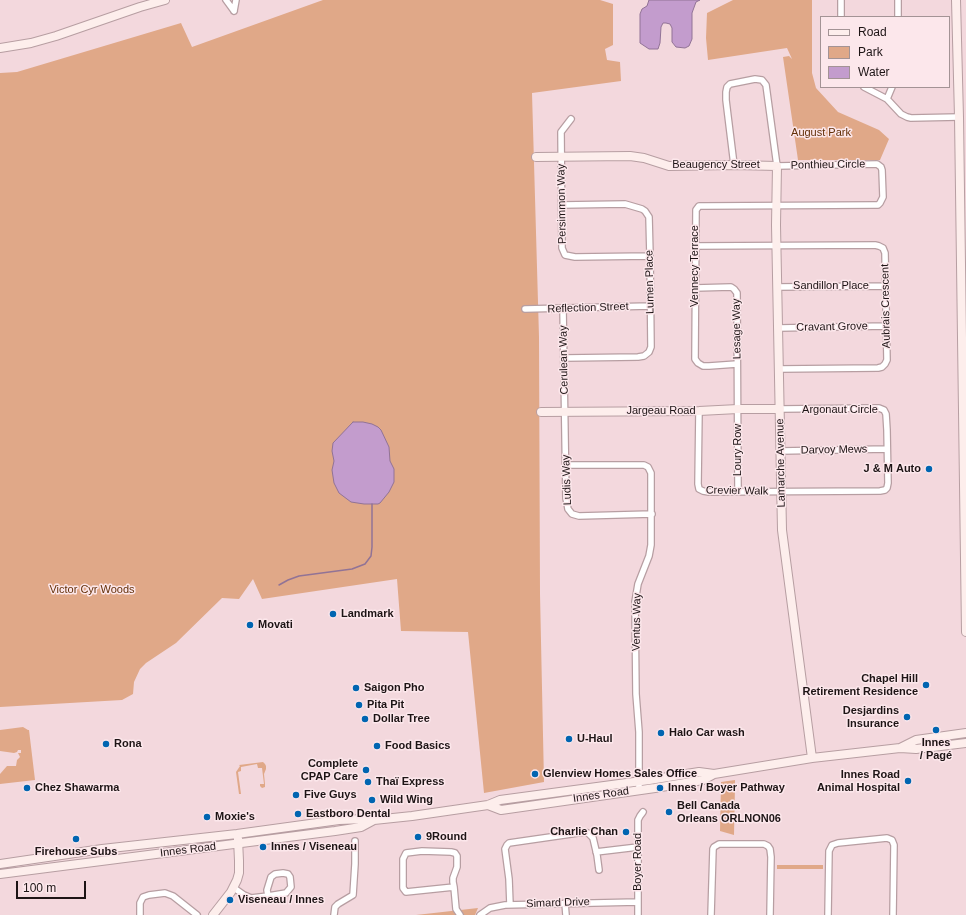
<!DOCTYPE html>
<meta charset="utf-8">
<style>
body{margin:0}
#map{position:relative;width:966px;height:915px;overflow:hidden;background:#f3d8dd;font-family:Arial,sans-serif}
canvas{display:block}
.legend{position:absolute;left:820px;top:16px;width:130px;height:72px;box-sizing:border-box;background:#fce7eb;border:1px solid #a39395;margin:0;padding:5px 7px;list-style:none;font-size:12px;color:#1d1415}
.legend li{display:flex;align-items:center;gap:8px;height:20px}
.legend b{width:20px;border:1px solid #a39395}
.scale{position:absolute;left:16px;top:881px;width:70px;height:18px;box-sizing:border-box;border:2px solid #1d1415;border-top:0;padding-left:5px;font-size:12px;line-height:14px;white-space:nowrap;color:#1d1415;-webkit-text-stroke:3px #fce7eb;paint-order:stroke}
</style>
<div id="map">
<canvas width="966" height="915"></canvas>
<ul class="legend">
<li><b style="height:5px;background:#fdeeec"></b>Road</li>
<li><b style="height:11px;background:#e0a888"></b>Park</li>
<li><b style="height:11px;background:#c39ccd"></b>Water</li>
</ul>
<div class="scale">100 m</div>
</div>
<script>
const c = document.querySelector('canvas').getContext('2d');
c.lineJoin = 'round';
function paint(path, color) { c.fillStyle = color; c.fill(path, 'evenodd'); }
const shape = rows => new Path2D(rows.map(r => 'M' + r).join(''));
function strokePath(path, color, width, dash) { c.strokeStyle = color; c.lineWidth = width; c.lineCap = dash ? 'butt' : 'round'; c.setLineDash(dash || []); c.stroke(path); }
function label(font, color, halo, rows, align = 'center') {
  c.font = font + ' Arial,sans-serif'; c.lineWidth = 3; c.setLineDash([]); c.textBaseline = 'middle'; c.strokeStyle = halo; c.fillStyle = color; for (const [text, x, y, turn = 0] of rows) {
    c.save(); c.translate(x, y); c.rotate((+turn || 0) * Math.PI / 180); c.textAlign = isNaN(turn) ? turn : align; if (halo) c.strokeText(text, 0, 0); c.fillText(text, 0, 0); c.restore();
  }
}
paint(shape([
 [323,0,600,0,613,4,613,45,605,49,607,60,620,62,621,81,532,93,539,337,540,594,544,782,484,793,468,632,401,631,397,579,262,599,253,579,239,599,222,598,176,643,146,663,140,669,134,682,133,694,122,700,0,707,0,73,17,72,181,23,192,47],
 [733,0,812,0,812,73,816,88,838,112,879,130,889,139,880,160,798,160,783,57,789,56,792,59,787,48,708,60,706,38,707,13],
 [23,727,28,730,29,730,35,780,0,784,0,774,7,766,16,766,17,760,20,757,18,753,21,753,21,750,18,750,17,752,14,753,0,751,0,730],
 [263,762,265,764,266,766,266,769,264,774,265,784,265,787,262,788,260,786,260,784,264,784,262,768,258,768,257,764,241,767,241,771,238,772,241,794,239,794,236,772,240,766,239,765],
 [735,780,735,786,734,835,720,831,721,783,721,782],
 [777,865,823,865,823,869,777,869],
 [478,908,475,915,416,915]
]), '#e0a888');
const water = shape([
 [649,0,700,0,696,2,692,13,692,39,689,46,685,48,676,47,672,42,672,28,670,24,666,23,663,23,661,27,660,43,658,49,649,49,640,43,640,14,642,9,647,6,649,0],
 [353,422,363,422,372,424,378,427,381,430,389,447,390,461,394,469,394,482,389,492,380,503,378,504,364,504,351,502,339,493,334,483,332,470,334,461,332,451,333,443,353,422]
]);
paint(water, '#c39ccd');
strokePath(water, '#917396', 1);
strokePath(shape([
 [279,585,288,580,299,576,352,569,365,564,371,556,372,547,372,504]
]), '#917396', 1.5);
const street = shape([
 [226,0,234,11],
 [841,0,841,17],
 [234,11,236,0],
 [898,17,898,0],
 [864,87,887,99,901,114,907,117,911,118,959,117],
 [887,99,892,87],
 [571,119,561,132,562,248,565,255,575,257,650,256],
 [734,165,726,100,726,92,727,87,730,84,755,79,762,80,766,85,777,166,877,164,881,167,882,170,883,197,880,203,878,205,874,205,704,206,699,206,696,210,695,359,698,363,703,366,709,366,737,364],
 [562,205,625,204,642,209,645,211,649,217,650,256,651,347,649,352,644,356,638,357,565,358],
 [696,246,875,245,879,246,883,248,885,253,887,360,885,364,882,367,878,368,780,369],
 [777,287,885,286],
 [695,288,731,287,734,289,737,293,738,491],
 [563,308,566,498,568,509,572,514,579,516,652,514],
 [525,309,650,306],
 [779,328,886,326],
 [699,411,698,484,699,489,703,491,709,492,880,491,885,490,887,488,888,483,887,430,886,414,884,410,879,408,780,409],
 [781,451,887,449],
 [566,465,644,465,648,467,651,473,651,545,649,556,638,584,635,602,636,694,639,732,639,790],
 [596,852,638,847],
 [454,887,406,892,403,888,403,859,406,853,422,851,451,852,455,853,457,856,457,867,453,878,453,882,454,887,456,909,460,915],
 [234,888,244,895,251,898,268,896,286,893,291,887,290,877,288,874,283,873,275,874,271,877,267,890,268,896],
 [565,903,566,915],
 [510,905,509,879,505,849,507,845,509,843,585,832,588,833,593,838,597,855,599,870],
 [140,915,140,903,143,897,149,895,165,893,173,896,197,915],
 [334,915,335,907,338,904,353,895,355,864,355,841],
 [480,915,490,908,505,905,638,902],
 [638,915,638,820,640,816,643,812],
 [711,915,713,849,714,847,719,844,764,844,768,846,770,849,771,857,770,915],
 [828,915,829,851,832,845,838,843,887,838,892,840,894,845,893,915]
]);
const secondary = shape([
 [956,0,959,117,966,632],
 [0,48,31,43,56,36,140,7,165,0],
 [536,157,630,156,644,158,669,166,734,165,777,166,776,225,782,530,812,758],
 [541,412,699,411,738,409,780,409],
 [900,748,916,740,966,733],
 [488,805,501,810,655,788,703,780,714,774,812,758,900,748,916,749,966,743],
 [0,864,102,849,237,834,339,820,365,819,374,820,412,816,488,805,500,800,649,780,699,772,714,774],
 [0,874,335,831,361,827,374,820],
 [213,915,231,892,237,880,239,873,239,861,238,839]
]);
strokePath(street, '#b79ea2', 8);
strokePath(secondary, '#b79ea2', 10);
strokePath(street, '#fff', 5.5);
strokePath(secondary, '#fdeeec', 8);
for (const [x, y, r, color] of [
 [929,469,4,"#0065b1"],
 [333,614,4,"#0065b1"],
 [250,625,4,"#0065b1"],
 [926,685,4,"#0065b1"],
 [356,688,4,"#0065b1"],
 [359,705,4,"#0065b1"],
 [907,717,4,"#0065b1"],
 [365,719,4,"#0065b1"],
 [936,730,4,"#0065b1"],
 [661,733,4,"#0065b1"],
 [569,739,4,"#0065b1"],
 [106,744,4,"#0065b1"],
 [377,746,4,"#0065b1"],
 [366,770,4,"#0065b1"],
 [535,774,4,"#0065b1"],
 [908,781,4,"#0065b1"],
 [368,782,4,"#0065b1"],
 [27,788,4,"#0065b1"],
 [660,788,4,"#0065b1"],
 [296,795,4,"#0065b1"],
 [372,800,4,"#0065b1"],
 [669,812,4,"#0065b1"],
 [298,814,4,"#0065b1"],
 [207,817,4,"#0065b1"],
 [626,832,4,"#0065b1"],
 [418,837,4,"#0065b1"],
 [76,839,4,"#0065b1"],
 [263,847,4,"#0065b1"],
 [230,900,4,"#0065b1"]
]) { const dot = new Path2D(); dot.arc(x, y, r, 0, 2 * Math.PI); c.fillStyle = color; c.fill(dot); strokePath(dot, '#fce7eb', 1.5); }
label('11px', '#632f07', '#fce7eb', [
 ["August Park",821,133],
 ["Victor Cyr Woods",92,590]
]);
label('11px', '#1d1415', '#fce7eb', [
 ["Beaugency Street",716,165],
 ["Ponthieu Circle",828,165,-1],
 ["Persimmon Way",562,204,-91],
 ["Vennecy Terrace",695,266,-90],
 ["Lumen Place",650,282,-91],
 ["Sandillon Place",831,286],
 ["Aubrais Crescent",886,306,-91],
 ["Reflection Street",588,308,-2],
 ["Cravant Grove",832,327,-1],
 ["Lesage Way",737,329,-91],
 ["Cerulean Way",564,360,-91],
 ["Argonaut Circle",840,410],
 ["Jargeau Road",661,411],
 ["Loury Row",738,450,-90],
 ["Darvoy Mews",834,450,-1],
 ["Lamarche Avenue",781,463,-91],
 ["Ludis Way",567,480,-92],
 ["Crevier Walk",737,491,1],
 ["Ventus Way",637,622,-89],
 ["Innes Road",601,795,-8],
 ["Innes Road",188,850,-7],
 ["Boyer Road",638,862,-90],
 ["Simard Drive",558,903,-2]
]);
label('bold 11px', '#1d1415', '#fce7eb', [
 ["J & M Auto",921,469,"right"],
 ["Landmark",341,614],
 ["Movati",258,625],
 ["Chapel Hill",918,679,"right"],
 ["Retirement Residence",918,692,"right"],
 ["Saigon Pho",364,688],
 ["Pita Pit",367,705],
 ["Desjardins",899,711,"right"],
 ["Insurance",899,724,"right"],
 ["Dollar Tree",373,719],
 ["Halo Car wash",669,733],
 ["U-Haul",577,739],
 ["Innes",936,743,"center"],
 ["/ Pagé",936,756,"center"],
 ["Rona",114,744],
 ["Food Basics",385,746],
 ["Complete",358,764,"right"],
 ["CPAP Care",358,777,"right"],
 ["Glenview Homes Sales Office",543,774],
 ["Innes Road",900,775,"right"],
 ["Animal Hospital",900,788,"right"],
 ["Thaï Express",376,782],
 ["Chez Shawarma",35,788],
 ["Innes / Boyer Pathway",668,788],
 ["Five Guys",304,795],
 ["Wild Wing",380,800],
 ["Bell Canada",677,806],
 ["Orleans ORLNON06",677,819],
 ["Eastboro Dental",306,814],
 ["Moxie's",215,817],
 ["Charlie Chan",618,832,"right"],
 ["9Round",426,837],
 ["Innes / Viseneau",271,847],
 ["Firehouse Subs",76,852,"center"],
 ["Viseneau / Innes",238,900]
], 'left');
</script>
